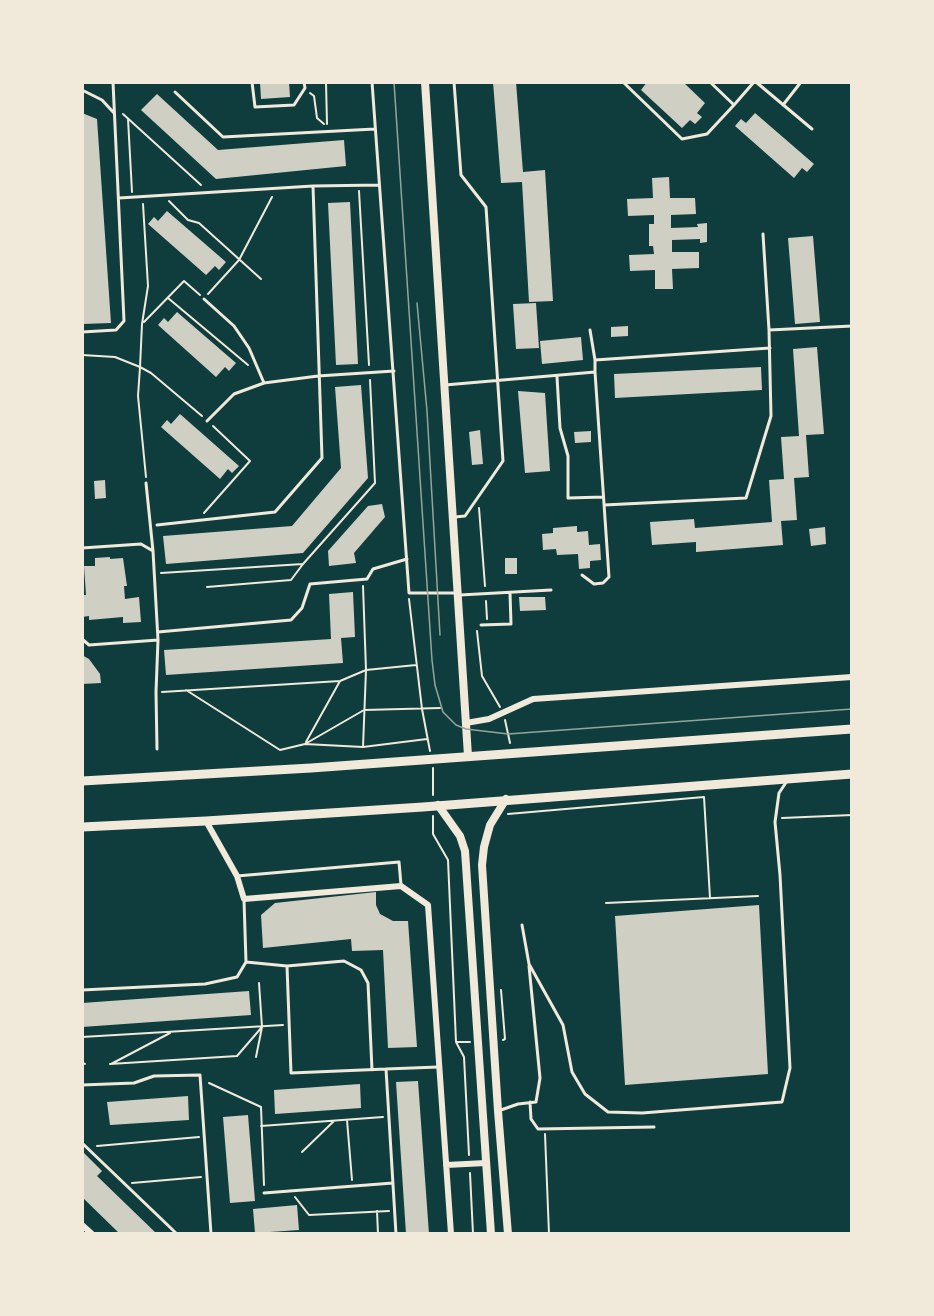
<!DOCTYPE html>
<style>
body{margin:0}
#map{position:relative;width:934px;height:1316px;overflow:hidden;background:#0f3d3e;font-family:"IBM Plex Sans",sans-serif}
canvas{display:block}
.frame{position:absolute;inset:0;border:84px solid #f1e9da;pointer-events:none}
</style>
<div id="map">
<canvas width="934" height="1316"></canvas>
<div class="frame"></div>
</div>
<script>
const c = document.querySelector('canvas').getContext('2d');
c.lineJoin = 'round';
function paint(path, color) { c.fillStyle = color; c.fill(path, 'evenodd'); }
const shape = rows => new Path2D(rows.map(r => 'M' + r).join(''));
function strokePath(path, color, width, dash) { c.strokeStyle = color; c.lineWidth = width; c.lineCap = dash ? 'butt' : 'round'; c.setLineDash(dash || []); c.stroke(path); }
paint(shape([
 [260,82,289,82,290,97,261,99],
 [493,82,516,82,523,172,545,170,553,301,529,302,522,182,501,183],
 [647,82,683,82,705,103,697,113,702,117,695,124,690,120,682,128,641,90],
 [157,94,218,150,344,140,346,166,216,179,141,110],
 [82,113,97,119,111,323,83,324],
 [755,113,814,164,807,172,802,168,794,178,735,126,741,119,746,123],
 [669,177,670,198,695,198,696,214,671,215,671,228,698,227,697,224,707,223,707,242,700,243,700,239,672,240,672,252,699,252,699,268,672,269,673,289,655,289,655,270,630,271,629,255,654,254,653,246,649,246,649,224,654,224,654,215,628,216,627,199,653,198,652,178],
 [350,202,358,364,336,365,328,203],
 [167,211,226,262,219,270,215,266,206,275,148,224,154,217,158,221],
 [813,236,820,322,795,324,788,238],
 [536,303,539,348,516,349,513,304],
 [177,312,236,363,229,371,225,367,216,377,158,325,164,318,168,322],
 [628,326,628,336,611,337,611,327],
 [581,337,583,360,542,364,540,341],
 [817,347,824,434,806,435,809,477,794,478,797,520,781,521,783,545,696,552,696,542,652,545,650,522,694,519,695,528,772,522,769,480,784,479,781,437,799,436,793,349],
 [761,367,762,390,615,398,614,374],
 [361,385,368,478,303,553,166,564,163,536,292,526,341,468,335,387],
 [518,391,545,393,550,471,525,473],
 [180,414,239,466,232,473,228,469,220,479,161,427,167,420,171,424],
 [480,430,483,464,472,465,469,432],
 [591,431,591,442,575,443,574,432],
 [105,480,106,498,95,499,94,481],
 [382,504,385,517,354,553,356,563,329,566,328,551,368,506],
 [577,526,577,532,588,531,589,545,600,544,601,560,590,561,590,568,579,569,578,554,557,555,556,549,543,550,542,534,553,533,553,528],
 [825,527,826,544,811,546,809,529],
 [110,557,110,559,123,558,127,586,124,586,125,599,139,597,141,622,123,623,123,617,89,620,89,616,82,617,82,595,86,595,84,566,95,566,95,558],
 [505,558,517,558,517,574,505,574],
 [353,592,355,637,341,638,343,663,166,675,164,650,331,639,329,594],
 [519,597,545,597,546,610,520,611],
 [82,655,89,659,100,674,101,683,82,684],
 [376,892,376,905,380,914,393,921,408,921,417,1047,388,1048,383,950,352,951,351,939,263,948,261,915,275,903],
 [759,905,768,1074,625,1085,615,916],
 [249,991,251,1015,82,1027,82,1003],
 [418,1081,429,1234,406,1234,396,1082],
 [360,1084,361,1108,275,1114,274,1090],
 [188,1096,189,1120,110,1125,107,1102],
 [248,1115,255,1201,230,1203,223,1117],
 [82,1151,102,1171,97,1176,157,1234,120,1234,82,1197],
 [297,1205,299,1230,255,1233,253,1209]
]), '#cfcfc3');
strokePath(shape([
 [326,82,327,124],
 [310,93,314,96,317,118,324,124],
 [123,114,201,185],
 [128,119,132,192],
 [359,191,369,365],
 [169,201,188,220,199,223,261,279],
 [143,204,148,286,142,324,140,367,151,373,202,416],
 [208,294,239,260,272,197],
 [168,298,248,365],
 [144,322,184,281,200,295],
 [82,355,115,357,140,367,138,396,146,477],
 [479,508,485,586],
 [204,513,250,461,213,426],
 [161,573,303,564,375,483,370,380],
 [207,587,291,580,303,564],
 [409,599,422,709,430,751],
 [486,601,487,619],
 [477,631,482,676,500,707],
 [186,690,280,750,305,744,363,747,427,739],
 [162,692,340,681,366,670,416,665],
 [505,720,510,743],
 [306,742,340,681],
 [305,744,364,710,440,708],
 [363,747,366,670,363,586],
 [433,768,433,795],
 [508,814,704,797,710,898],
 [433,816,433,834,448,860,456,1042,464,1057,469,1155],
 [782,818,852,815],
 [606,903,758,896],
 [501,990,505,1039,503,1040],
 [82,1037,283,1025],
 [456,1042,470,1042],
 [256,1057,262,1027,259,983],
 [82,1062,85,1064],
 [110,1064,237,1056,262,1027],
 [111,1064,170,1033],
 [209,1083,261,1107,264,1185],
 [347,1120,352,1180],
 [261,1126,383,1117],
 [545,1134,549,1234],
 [97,1146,199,1137],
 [302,1152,334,1121],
 [470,1173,473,1234],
 [132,1183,201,1177],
 [295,1197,309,1215,389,1211],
 [377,1211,378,1234]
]), '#f1e9da', 2);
strokePath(shape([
 [252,82,255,107,294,105,305,88,304,82],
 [372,82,409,593,456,593],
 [454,82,461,175,486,207,503,461,465,516,455,517],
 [623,82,682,139,707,134,734,105,710,82],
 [756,82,812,129],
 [82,90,102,100,114,113],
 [175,92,223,137,375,129],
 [734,105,754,82],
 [783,105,801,82],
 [119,198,313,186,379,185],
 [763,234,769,330],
 [204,299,234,326,249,348,264,383,318,376,394,371],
 [590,330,595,360],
 [82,332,116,330,124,321,113,82],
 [595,372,595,360,770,348],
 [557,377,560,428,568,456,568,498,603,497],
 [445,385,595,372,609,577,603,583,594,584,582,575],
 [207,421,234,394,264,383],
 [604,505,746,498,771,416,769,330,852,326],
 [157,525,275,512,322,458,313,186],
 [82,548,141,544,153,551,146,483],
 [153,551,158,640,156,692,157,749],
 [460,595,551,590],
 [481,625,511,624,510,593],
 [158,632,291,620,302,608,310,584,367,579,373,569,407,559],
 [82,639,89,645,158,640],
 [237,876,399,862,401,885],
 [522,925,529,964,563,1025,572,1072,585,1094,608,1112,642,1113,782,1102,790,1068,780,875,775,822,779,793,787,781],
 [246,962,287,966,344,961,361,970,368,983,372,1070],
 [287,966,291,1073,386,1069],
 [82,990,205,984,237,977,246,962,244,900],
 [82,1085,134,1083,154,1076,200,1075,211,1234],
 [530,1102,531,1119,538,1129,654,1127],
 [501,1110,518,1104,536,1102,540,1078,529,966],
 [82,1143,177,1234],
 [264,1193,393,1183],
 [396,1234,386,1069,438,1067]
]), '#f1e9da', 3);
strokePath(shape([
 [466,723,489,719,533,699,852,677],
 [206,821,237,876,244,899,401,886,428,905,451,1234],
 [446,1165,486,1163],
 [82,1225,92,1234]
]), '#f1e9da', 6);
strokePath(shape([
 [425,82,468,756],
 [506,799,490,825,484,847,482,865,498,1111,508,1234],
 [438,805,460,836,465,851,491,1234]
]), '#f1e9da', 8);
strokePath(shape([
 [82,781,311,768,852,729],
 [82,827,206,821,423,807,852,774]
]), '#f1e9da', 9);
strokePath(shape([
 [394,82,432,660,435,685,443,712,456,725,466,729,508,734,852,709],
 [417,303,427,411,440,635]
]), '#97a49c', 1.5);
</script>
